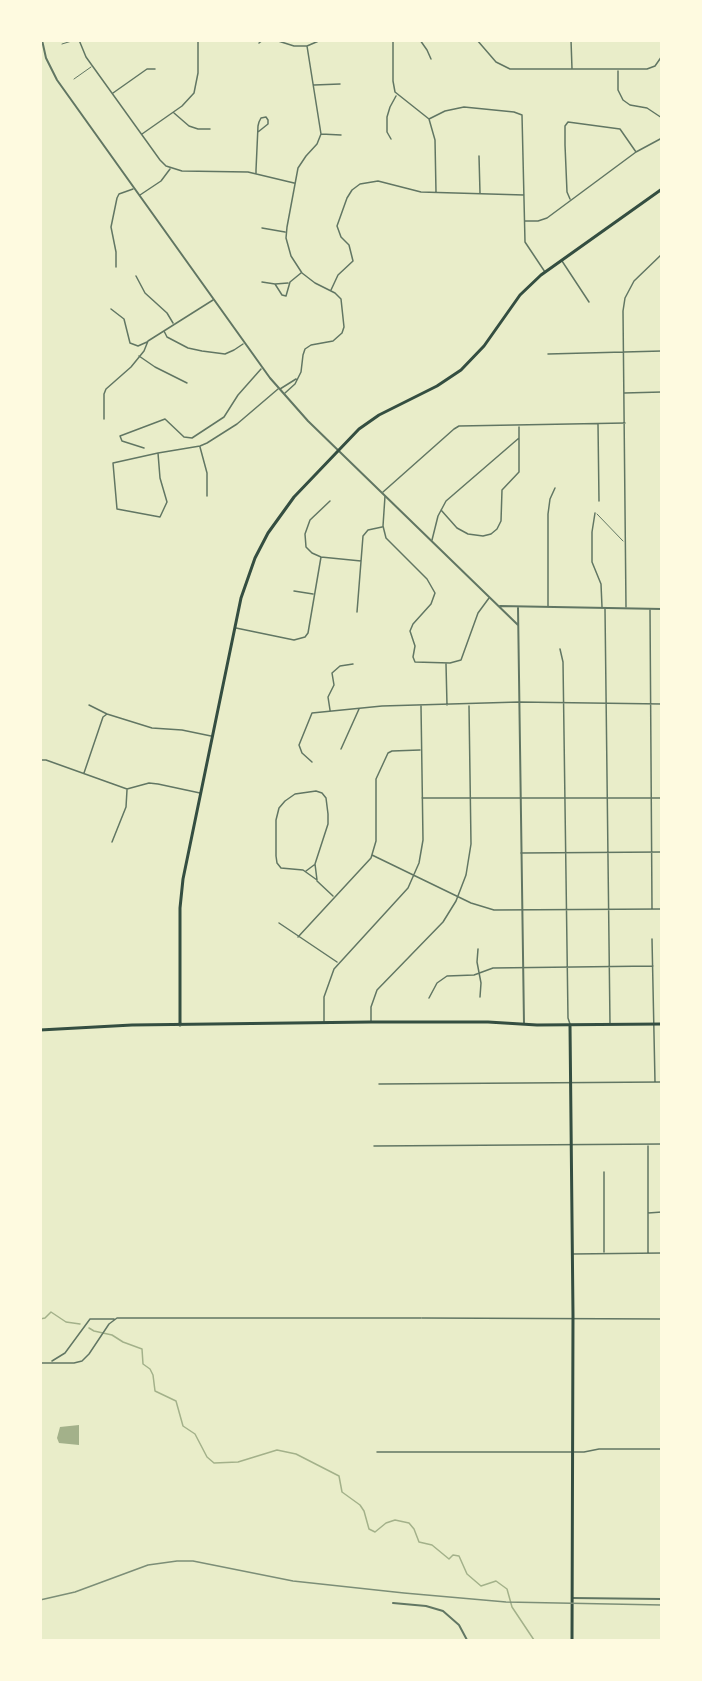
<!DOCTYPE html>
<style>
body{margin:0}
#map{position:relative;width:702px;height:1681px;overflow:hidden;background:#e9edc9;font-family:Rubik,sans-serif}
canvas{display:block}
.frame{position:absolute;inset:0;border:42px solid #fefae0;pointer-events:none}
</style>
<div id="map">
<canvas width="702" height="1681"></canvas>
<div class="frame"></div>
</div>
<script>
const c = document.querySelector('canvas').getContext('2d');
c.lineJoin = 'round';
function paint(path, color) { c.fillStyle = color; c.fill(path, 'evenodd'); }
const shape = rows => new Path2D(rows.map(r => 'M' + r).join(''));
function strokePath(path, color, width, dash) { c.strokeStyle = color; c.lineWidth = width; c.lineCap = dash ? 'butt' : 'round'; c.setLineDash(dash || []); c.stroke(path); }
paint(shape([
 [79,1425,79,1445,59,1443,57,1438,60,1427]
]), '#a3b18a');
strokePath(shape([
 [40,1319,45,1318,51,1312,66,1322,80,1324],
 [89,1328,94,1331,112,1335,123,1342,142,1349,143,1364,150,1369,153,1375,155,1391,176,1401,183,1426,195,1434,207,1457,214,1463,238,1462,277,1450,296,1454,339,1476,342,1492,360,1505,364,1511,369,1529,375,1532,386,1523,395,1520,409,1523,414,1529,419,1542,432,1545,449,1559,453,1555,459,1556,467,1574,481,1586,496,1581,507,1589,512,1607,534,1640]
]), '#a3b18a', 1.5);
strokePath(shape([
 [62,44,75,40],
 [74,79,91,67],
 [597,514,623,541]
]), '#617663', 1);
strokePath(shape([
 [52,1361,65,1353,90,1319,114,1319],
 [40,1363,74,1363,82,1361,89,1354,109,1324,117,1318,421,1318]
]), '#617663', 1.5);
strokePath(shape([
 [79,40,86,57,160,160,166,166,182,171,248,172,294,183],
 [275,40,294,46,307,46,321,40],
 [393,40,393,81,395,92,429,119,435,140,436,192],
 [420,40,427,50,431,59],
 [477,40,496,62,510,69,647,69,655,66,662,56],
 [571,40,572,69],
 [259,43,263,40],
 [618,71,618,90,623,100,630,105,647,108,662,118],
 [314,85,340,84],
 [113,93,147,69,155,69],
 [174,113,189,126,198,129,210,129],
 [429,119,445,111,464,107,514,112,522,115,525,242,545,272],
 [142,134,182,106,194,93,198,73,198,40],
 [321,134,341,135],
 [391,139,387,132,387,117,390,107,396,96],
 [479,156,480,193],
 [256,174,256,170,258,126,259,122,261,118,266,117,268,120,268,124,258,132],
 [140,195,161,181,170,169],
 [570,199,567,192,565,145,565,126,568,122,620,129,636,152],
 [525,221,538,221,547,218,636,152,662,138],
 [262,228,285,232],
 [562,261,589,302],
 [116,267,116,252,111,227,117,198,119,194,133,189],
 [136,276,145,293,167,313,173,323],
 [262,282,275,284,282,295,286,296,290,282,301,273],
 [275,284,288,283],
 [331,290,338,275,353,261,349,245,341,237,337,226,347,198,352,190,360,184,378,181,421,192,524,195],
 [111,309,124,319,130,343,138,346,147,342],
 [164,331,167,337,188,348,202,351,225,354,234,350,243,344],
 [548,354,662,351],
 [139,356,155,367,187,383],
 [280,389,296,379],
 [285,393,295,384,301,372,303,355,305,349,311,345,333,341,342,333,344,327,341,299,335,293,315,283,302,273,291,256,286,238,287,227,298,168,306,156,317,144,321,134,307,46],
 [624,393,662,392],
 [104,419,104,394,106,389,131,367,144,351,148,341,213,300],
 [598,424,599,501],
 [200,447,207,473,207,496],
 [144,448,122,441,120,436,165,419,184,437,192,438,224,417,238,395,261,369],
 [158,453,160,478,167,502,160,517,117,509,113,463,158,453,200,446,207,443,237,424,278,389],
 [383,492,454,429,459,426,625,423],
 [385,496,383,526,386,538,427,579,435,593,431,604,413,624,410,631,415,646,413,657,415,662,450,663,461,660,478,613,489,598],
 [330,501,310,520,305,534,306,547,312,553,321,557,361,561],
 [441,510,457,528,468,534,483,536,491,534,497,529,501,521,502,490,519,472,519,438],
 [595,513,592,532,592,562,601,584,602,607],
 [432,540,438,516,446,501,519,438,519,427],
 [294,591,313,594],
 [548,606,548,514,550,499,555,488],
 [626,607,623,311,625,298,634,281,662,254],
 [605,609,610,1024],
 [650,610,652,908],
 [357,612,363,536,368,530,382,527],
 [236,628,294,640,305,637,308,633,321,557],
 [560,649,563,662,568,1018,570,1024],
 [446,664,447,705],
 [89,705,107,714],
 [330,710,328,697,334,685,332,673,340,666,353,664],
 [341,749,359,709],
 [40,760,46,760,127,789,149,783,158,784,200,793],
 [312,762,302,753,299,745,312,713,382,706,519,702,662,704],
 [84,773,103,717,107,714,152,728,182,730,211,736],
 [316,791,322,793,326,798,328,814,328,824,315,864,317,880,303,870,281,868,277,863,276,856,276,820,279,808,285,801,295,794,316,791],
 [422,798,662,798],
 [112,842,126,807,127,790],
 [521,853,662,852],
 [372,855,471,903,494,910,662,909],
 [306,871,314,865],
 [317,881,333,896],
 [279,923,337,962],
 [298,937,371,858,376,841,376,779,388,753,392,751,420,750],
 [652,939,655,1082],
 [478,949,477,962,481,983,480,997],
 [429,998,437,983,447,976,474,975,493,968,653,966],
 [371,1021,371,1007,377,990,443,922,456,901,466,875,471,844,469,706],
 [324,1022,324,997,334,969,408,888,419,863,423,840,421,706],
 [379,1084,662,1082],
 [374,1146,662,1144],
 [648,1146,648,1253],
 [648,1213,662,1212],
 [604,1252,604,1172],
 [572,1254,662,1253],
 [422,1318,662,1319],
 [377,1452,584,1452,599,1449,662,1449]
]), '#617663', 1.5);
strokePath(shape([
 [42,40,46,58,57,80,270,378,308,421,518,625],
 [500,606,662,609],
 [518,607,524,1024],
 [572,1598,662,1599],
 [393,1603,426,1606,443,1611,459,1625,467,1640]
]), '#617663', 2);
strokePath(shape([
 [180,1025,180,908,183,879,241,598,255,558,268,533,294,497,359,429,379,415,437,386,461,370,484,346,520,295,541,275,662,189],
 [570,1025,573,1315,572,1640],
 [40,1030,132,1025,371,1022,488,1022,537,1025,662,1024]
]), '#344e41', 3);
strokePath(shape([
 [40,1600,75,1592,148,1565,177,1561,193,1561,293,1581,404,1593,506,1602,662,1605]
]), '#7c8e77', 1.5);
</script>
